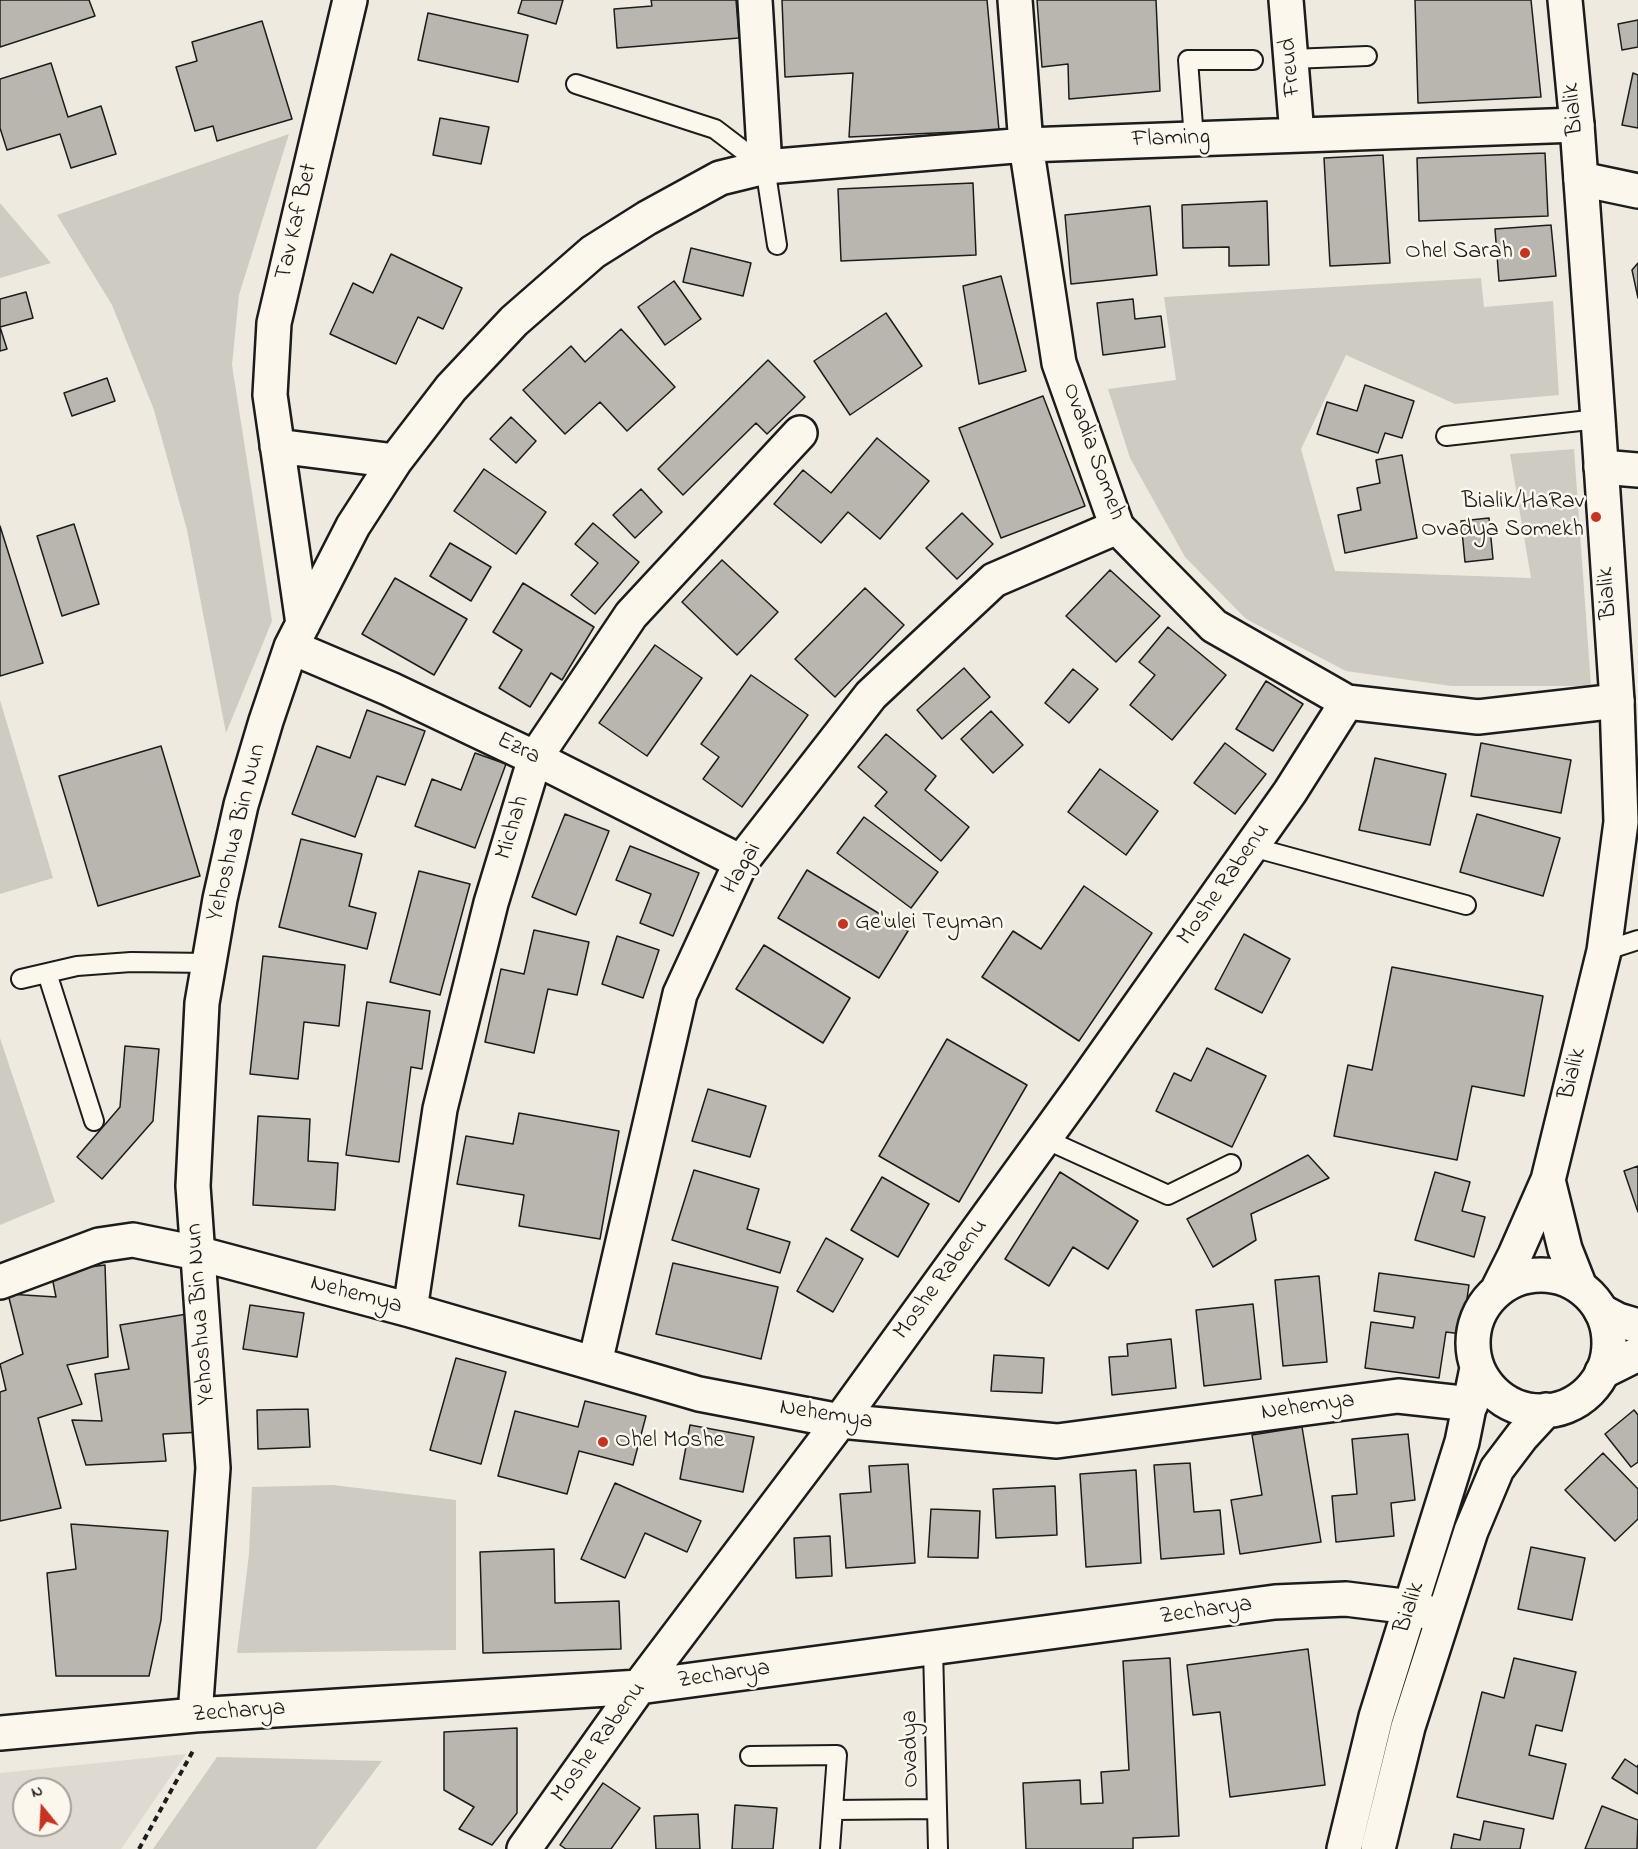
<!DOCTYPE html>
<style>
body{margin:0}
#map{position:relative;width:1638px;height:1849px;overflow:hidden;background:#eeeadf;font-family:"Indie Flower",sans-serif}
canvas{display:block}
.north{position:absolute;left:12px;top:1777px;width:60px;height:60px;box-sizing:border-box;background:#fbf7ec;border:2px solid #a29f99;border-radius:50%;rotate:342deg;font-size:16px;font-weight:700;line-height:24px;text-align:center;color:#1c1c1c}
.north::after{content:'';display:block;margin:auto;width:21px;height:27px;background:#c8321e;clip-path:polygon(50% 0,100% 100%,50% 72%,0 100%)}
</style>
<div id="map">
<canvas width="1638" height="1849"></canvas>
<div class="north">N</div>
</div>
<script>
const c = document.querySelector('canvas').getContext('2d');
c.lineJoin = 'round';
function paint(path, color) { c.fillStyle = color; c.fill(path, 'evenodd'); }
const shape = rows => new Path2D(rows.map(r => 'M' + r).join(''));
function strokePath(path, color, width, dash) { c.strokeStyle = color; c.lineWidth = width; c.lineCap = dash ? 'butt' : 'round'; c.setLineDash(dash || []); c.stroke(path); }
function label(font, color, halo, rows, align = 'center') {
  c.font = font + ' "Indie Flower",sans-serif'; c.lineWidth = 5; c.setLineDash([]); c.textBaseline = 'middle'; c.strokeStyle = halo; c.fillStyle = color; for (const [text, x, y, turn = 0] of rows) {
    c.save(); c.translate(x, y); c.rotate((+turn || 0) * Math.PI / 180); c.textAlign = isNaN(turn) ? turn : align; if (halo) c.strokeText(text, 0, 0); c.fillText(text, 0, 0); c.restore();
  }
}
paint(shape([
 [186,1754,121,1849,0,1849,0,1773],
 [24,1789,60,1789,60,1825,24,1825]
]), '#dedad1');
paint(shape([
 [289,134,239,295,232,365,272,621,226,733,187,530,154,410,112,305,57,215],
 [0,203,51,263,0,278],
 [1481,278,1484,307,1553,301,1559,395,1455,404,1346,355,1301,449,1335,571,1531,578,1510,454,1574,449,1591,686,1451,686,1346,671,1246,619,1185,557,1130,458,1108,389,1176,380,1164,297],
 [0,700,53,878,0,894],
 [0,1038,55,1202,0,1225],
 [333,1485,456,1500,456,1650,237,1653,249,1554,252,1487],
 [217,1757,382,1761,316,1849,153,1849]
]), '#ceccc2');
const building = shape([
 [0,0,89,0,95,16,0,47,0,0],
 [522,0,563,0,556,24,518,13,522,0],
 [651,0,736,0,739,38,617,48,614,9,652,6,651,0],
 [782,0,987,0,999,130,849,137,853,73,785,77,782,0],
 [1037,0,1156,0,1160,91,1069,99,1068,64,1042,67,1037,0],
 [1415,0,1531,0,1541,97,1418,103,1415,0],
 [428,13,528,35,518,82,418,60,428,13],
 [1638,20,1638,47,1622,50,1618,24,1638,20],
 [262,21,292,119,217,141,213,126,195,131,176,67,197,61,192,42,262,21],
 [51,63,68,117,101,106,116,154,71,168,60,134,7,150,0,128,0,79,51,63],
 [1633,73,1638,75,1638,128,1622,125,1633,73],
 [440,118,489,127,481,164,433,155,440,118],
 [1545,153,1548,216,1419,221,1417,158,1545,153],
 [1383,155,1390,263,1330,266,1324,158,1383,155],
 [973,183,976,255,841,261,838,189,973,183],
 [1267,201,1269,265,1229,266,1229,247,1183,248,1182,205,1267,201],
 [1150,206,1157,275,1071,284,1065,215,1150,206],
 [1551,225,1556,276,1499,281,1495,229,1551,225],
 [691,248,751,263,743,296,683,282,691,248],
 [391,254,462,288,443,329,418,317,396,364,330,334,353,283,373,293,391,254],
 [1638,263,1638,298,1632,270,1638,263],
 [1001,276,1026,371,979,384,963,286,1001,276],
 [674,281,701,319,665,345,638,307,674,281],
 [26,292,33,318,0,327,7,349,0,351,0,299,26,292],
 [1133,299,1135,319,1161,316,1165,347,1103,355,1097,303,1133,299],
 [886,313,922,366,850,415,814,361,886,313],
 [621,329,675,387,627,431,600,402,565,434,523,390,571,346,585,362,621,329],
 [768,360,805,397,767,434,756,423,683,495,658,469,768,360],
 [107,378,115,401,72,416,64,393,107,378],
 [1365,385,1414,401,1402,438,1385,433,1378,453,1317,434,1327,402,1357,411,1365,385],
 [1043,396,1085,506,1001,538,959,428,1043,396],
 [511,417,536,441,516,463,490,439,511,417],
 [877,438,929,481,880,539,848,512,821,543,774,504,803,470,831,493,877,438],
 [1402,455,1417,538,1345,553,1338,515,1361,510,1357,488,1380,483,1376,460,1402,455],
 [484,469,546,512,516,554,454,511,484,469],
 [641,489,662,512,635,538,613,515,641,489],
 [962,513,993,544,957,579,926,548,962,513],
 [1489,518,1493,559,1465,562,1461,521,1489,518],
 [593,523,639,562,595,614,571,595,598,563,575,544,593,523],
 [74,524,99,604,62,616,37,536,74,524],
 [0,526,43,663,0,676,0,526],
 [450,543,491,567,471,601,430,576,450,543],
 [722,560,778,612,737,655,682,602,722,560],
 [1110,570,1160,616,1116,662,1066,616,1110,570],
 [395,578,467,619,434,675,362,634,395,578],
 [523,583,594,627,562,680,551,673,530,707,499,688,522,650,493,632,523,583],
 [865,588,904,625,835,697,795,659,865,588],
 [1168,627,1226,675,1172,740,1130,705,1155,675,1139,662,1168,627],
 [655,645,702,678,647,756,599,723,655,645],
 [964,668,990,697,942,739,917,710,964,668],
 [1073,669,1098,689,1069,723,1045,703,1073,669],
 [751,675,808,715,742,807,703,779,719,757,701,744,751,675],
 [1266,681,1303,704,1273,751,1236,729,1266,681],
 [367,710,425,731,405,785,377,776,355,837,292,814,317,746,350,758,367,710],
 [991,711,1023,745,993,773,961,739,991,711],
 [886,734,936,776,925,790,969,827,941,861,875,806,887,792,858,767,886,734],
 [1225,743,1266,774,1235,814,1194,783,1225,743],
 [1481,743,1571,760,1561,813,1471,796,1481,743],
 [161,746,200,876,98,906,59,776,161,746],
 [475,753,506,764,475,848,415,826,432,779,461,790,475,753],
 [1375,758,1446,774,1430,845,1359,830,1375,758],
 [1100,769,1158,811,1126,855,1068,812,1100,769],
 [565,814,609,831,576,915,532,897,565,814],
 [1477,814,1560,838,1543,896,1460,872,1477,814],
 [864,817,938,872,911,908,837,853,864,817],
 [301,839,362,854,349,906,376,913,367,949,279,927,301,839],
 [630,846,699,873,673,936,640,923,651,894,616,880,630,846],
 [807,870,908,931,879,978,778,918,807,870],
 [419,871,470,884,440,995,390,982,419,871],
 [1084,886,1152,933,1079,1041,982,977,1013,931,1041,949,1084,886],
 [534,930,589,942,577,995,548,989,534,1053,485,1042,501,969,524,974,534,930],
 [1244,934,1290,959,1262,1013,1215,989,1244,934],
 [617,936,659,950,643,998,602,984,617,936],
 [764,945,850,998,823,1043,736,989,764,945],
 [263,956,345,965,339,1026,304,1022,298,1079,250,1074,263,956],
 [1392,967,1543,996,1524,1096,1472,1086,1457,1160,1334,1136,1348,1065,1372,1070,1392,967],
 [367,1002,430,1011,422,1069,411,1067,399,1162,346,1155,367,1002],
 [947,1039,1027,1085,959,1202,879,1156,947,1039],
 [125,1046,159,1049,153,1121,102,1179,77,1157,120,1107,125,1046],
 [1207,1048,1266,1076,1232,1147,1156,1111,1174,1073,1191,1081,1207,1048],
 [708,1089,766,1106,750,1157,692,1141,708,1089],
 [519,1113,619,1131,600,1239,519,1226,524,1195,457,1184,466,1136,513,1144,519,1113],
 [258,1116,310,1119,308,1161,338,1163,335,1210,253,1205,258,1116],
 [1308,1155,1329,1178,1251,1214,1256,1240,1213,1267,1187,1219,1308,1155],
 [1638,1166,1638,1212,1624,1171,1638,1166],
 [694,1170,759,1189,747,1229,790,1242,780,1273,672,1240,694,1170],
 [1060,1172,1138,1221,1108,1269,1073,1247,1049,1286,1005,1259,1060,1172],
 [1435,1172,1470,1182,1462,1211,1485,1217,1474,1257,1415,1240,1435,1172],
 [882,1177,929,1204,898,1257,851,1230,882,1177],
 [826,1238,863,1259,833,1312,797,1291,826,1238],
 [673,1263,778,1287,761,1359,656,1334,673,1263],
 [105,1265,108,1357,67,1365,82,1404,38,1418,61,1508,0,1521,0,1392,6,1390,0,1364,23,1354,8,1294,56,1297,51,1272,105,1265],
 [1379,1273,1469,1285,1462,1334,1446,1332,1439,1378,1365,1368,1371,1322,1413,1328,1415,1317,1374,1311,1379,1273],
 [1319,1276,1327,1362,1283,1366,1275,1280,1319,1276],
 [1253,1304,1261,1379,1204,1386,1196,1310,1253,1304],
 [250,1305,304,1313,297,1357,243,1349,250,1305],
 [187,1314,202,1432,163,1434,166,1461,86,1465,72,1420,102,1421,95,1374,129,1369,120,1325,187,1314],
 [1171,1339,1176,1388,1112,1395,1109,1357,1128,1356,1127,1344,1171,1339],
 [994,1355,1044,1358,1042,1393,991,1391,994,1355],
 [456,1358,506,1372,481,1464,430,1450,456,1358],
 [585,1401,646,1416,633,1465,579,1451,567,1494,498,1476,515,1411,578,1427,585,1401],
 [308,1409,310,1447,258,1449,257,1410,308,1409],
 [1634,1410,1638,1415,1638,1462,1631,1467,1605,1434,1634,1410],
 [690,1425,754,1437,743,1492,680,1479,690,1425],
 [1302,1427,1321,1542,1240,1554,1231,1500,1262,1495,1252,1435,1302,1427],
 [1408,1434,1415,1500,1391,1503,1394,1536,1336,1542,1332,1496,1357,1494,1352,1439,1408,1434],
 [1603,1453,1638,1489,1638,1519,1615,1541,1565,1490,1603,1453],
 [1190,1463,1194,1512,1220,1510,1224,1554,1161,1559,1154,1465,1190,1463],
 [908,1464,915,1563,846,1568,840,1494,871,1492,869,1466,908,1464],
 [1136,1470,1141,1563,1086,1567,1080,1474,1136,1470],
 [615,1483,701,1521,687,1552,645,1533,625,1578,581,1559,615,1483],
 [1055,1486,1057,1535,996,1538,993,1489,1055,1486],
 [931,1509,980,1511,978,1558,928,1557,931,1509],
 [71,1524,168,1531,161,1620,149,1676,56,1676,47,1573,76,1569,71,1524],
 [830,1536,832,1576,796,1578,794,1538,830,1536],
 [1531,1547,1585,1558,1572,1620,1518,1609,1531,1547],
 [554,1549,555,1603,619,1601,621,1649,483,1653,480,1552,554,1549],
 [1308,1649,1325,1785,1230,1797,1220,1712,1193,1715,1187,1665,1308,1649],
 [1170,1658,1179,1836,1133,1838,1133,1849,1026,1849,1023,1783,1080,1780,1081,1804,1103,1803,1101,1772,1129,1770,1123,1661,1170,1658],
 [1514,1658,1576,1672,1562,1731,1536,1725,1529,1755,1566,1764,1553,1819,1457,1797,1482,1692,1504,1698,1514,1658],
 [517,1728,517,1813,492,1845,459,1829,474,1807,444,1790,444,1732,517,1728],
 [1625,1759,1637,1767,1638,1765,1638,1794,1612,1778,1625,1759],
 [603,1783,640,1808,611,1849,566,1849,560,1845,603,1783],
 [735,1805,777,1808,773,1849,732,1849,735,1805],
 [1602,1806,1638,1820,1637,1849,1585,1849,1602,1806],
 [698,1814,700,1849,656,1849,654,1816,698,1814],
 [1484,1821,1524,1829,1520,1849,1451,1849,1454,1834,1480,1840,1484,1821]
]);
paint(building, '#b9b6af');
strokePath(building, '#1c1c1c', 1.5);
const lane = shape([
 [1291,59,1367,56],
 [576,84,715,129,765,167,777,245],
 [1194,139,1188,60,1253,60],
 [1446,436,1598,419],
 [1252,847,1466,905],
 [1604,951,1638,940],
 [47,973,94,1121],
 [21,979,77,966,131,962,209,963],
 [1045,1139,1168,1195,1231,1164],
 [933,1648,938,1849],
 [750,1756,837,1755,830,1849],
 [833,1810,937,1809]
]);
const street = shape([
 [755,0,765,167],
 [1015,0,1026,145,1059,363,1117,527,1214,626,1347,702,1478,717,1617,701],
 [1286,0,1297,135],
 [1581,179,1638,191],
 [277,446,395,461],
 [1601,467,1638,470],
 [303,624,270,395,274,323,350,0],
 [291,647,390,689,535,758,741,862],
 [0,1282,99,1245,133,1240,197,1253,410,1310,699,1394,840,1421,1057,1441,1398,1396,1471,1404],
 [410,1310,440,1109,491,903,535,758,631,615,800,433],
 [1601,1311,1618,1320,1638,1326],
 [595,1363,680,994,741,862,871,695,994,580,1117,527],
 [1602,1372,1638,1354],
 [195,1715,213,1468,193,1186,202,1003,220,899,241,805,266,721,291,647,353,526,395,461,451,388,514,321,593,252,647,218,720,178,765,167,1026,145,1577,125],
 [0,1733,195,1715,639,1687,1275,1602,1346,1599,1411,1607,1436,1615],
 [524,1849,639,1687,840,1421,1081,1088,1290,792,1347,702]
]);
const secondary = shape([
 [1548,1180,1565,1249,1580,1287],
 '1473 1343a68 68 0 1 1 136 0a68 68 0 1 1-136 0Z',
 [1497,1291,1515,1255,1548,1180,1604,951,1621,822,1617,701,1598,419,1577,125,1565,0],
 [1344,1849,1376,1717,1462,1442,1477,1368],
 [1378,1849,1408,1727,1471,1531,1497,1469,1522,1436,1546,1410]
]);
strokePath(lane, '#1c1c1c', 22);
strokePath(street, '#1c1c1c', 38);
strokePath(secondary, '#1c1c1c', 38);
strokePath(shape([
 [139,1849,194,1749]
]), '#1c1c1c', 4, [6, 4.5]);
strokePath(lane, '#fbf7ec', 18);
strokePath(street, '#fbf7ec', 33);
strokePath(secondary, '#fbf7ec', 33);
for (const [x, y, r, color] of [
 [1525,253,6,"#c8321e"],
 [1596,517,6,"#c8321e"],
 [843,924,6,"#c8321e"],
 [603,1442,6,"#c8321e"]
]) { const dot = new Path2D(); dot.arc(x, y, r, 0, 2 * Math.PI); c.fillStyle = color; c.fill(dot); strokePath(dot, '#fbf7ec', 2); }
label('24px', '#1c1c1c', '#fbf7ec', [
 ["Freud",1292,67,-95],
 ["Bialik",1575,109,-95],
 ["Flaming",1171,140,-2],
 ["Tav Kaf Bet",298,222,-77],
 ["Ovadia Someh",1092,452,70],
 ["Bialik",1609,593,-94],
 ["Ezra",518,750,26],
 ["Michah",514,828,-73],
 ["Yehoshua Bin Nun",238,833,-76],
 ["Hagai",743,869,-60],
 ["Moshe Rabenu",1225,885,-55],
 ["Bialik",1574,1074,-76],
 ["Moshe Rabenu",942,1280,-54],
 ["Nehemya",356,1296,15],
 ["Yehoshua Bin Nun",202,1314,-94],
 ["Nehemya",1308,1408,-8],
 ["Nehemya",826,1416,9],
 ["Bialik",1411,1608,-72],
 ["Zecharya",1206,1612,-8],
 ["Zecharya",724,1676,-8],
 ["Zecharya",239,1713,-4],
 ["Moshe Rabenu",600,1743,-54],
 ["Ovadya",912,1749,-91]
]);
label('24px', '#1c1c1c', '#fbf7ec', [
 ["Ohel Sarah",1513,253],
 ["Bialik/HaRav",1584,503],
 ["Ovadya Somekh",1584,531],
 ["Ge'ulei Teyman",855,924,"left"],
 ["Ohel Moshe",615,1442,"left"]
], 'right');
</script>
